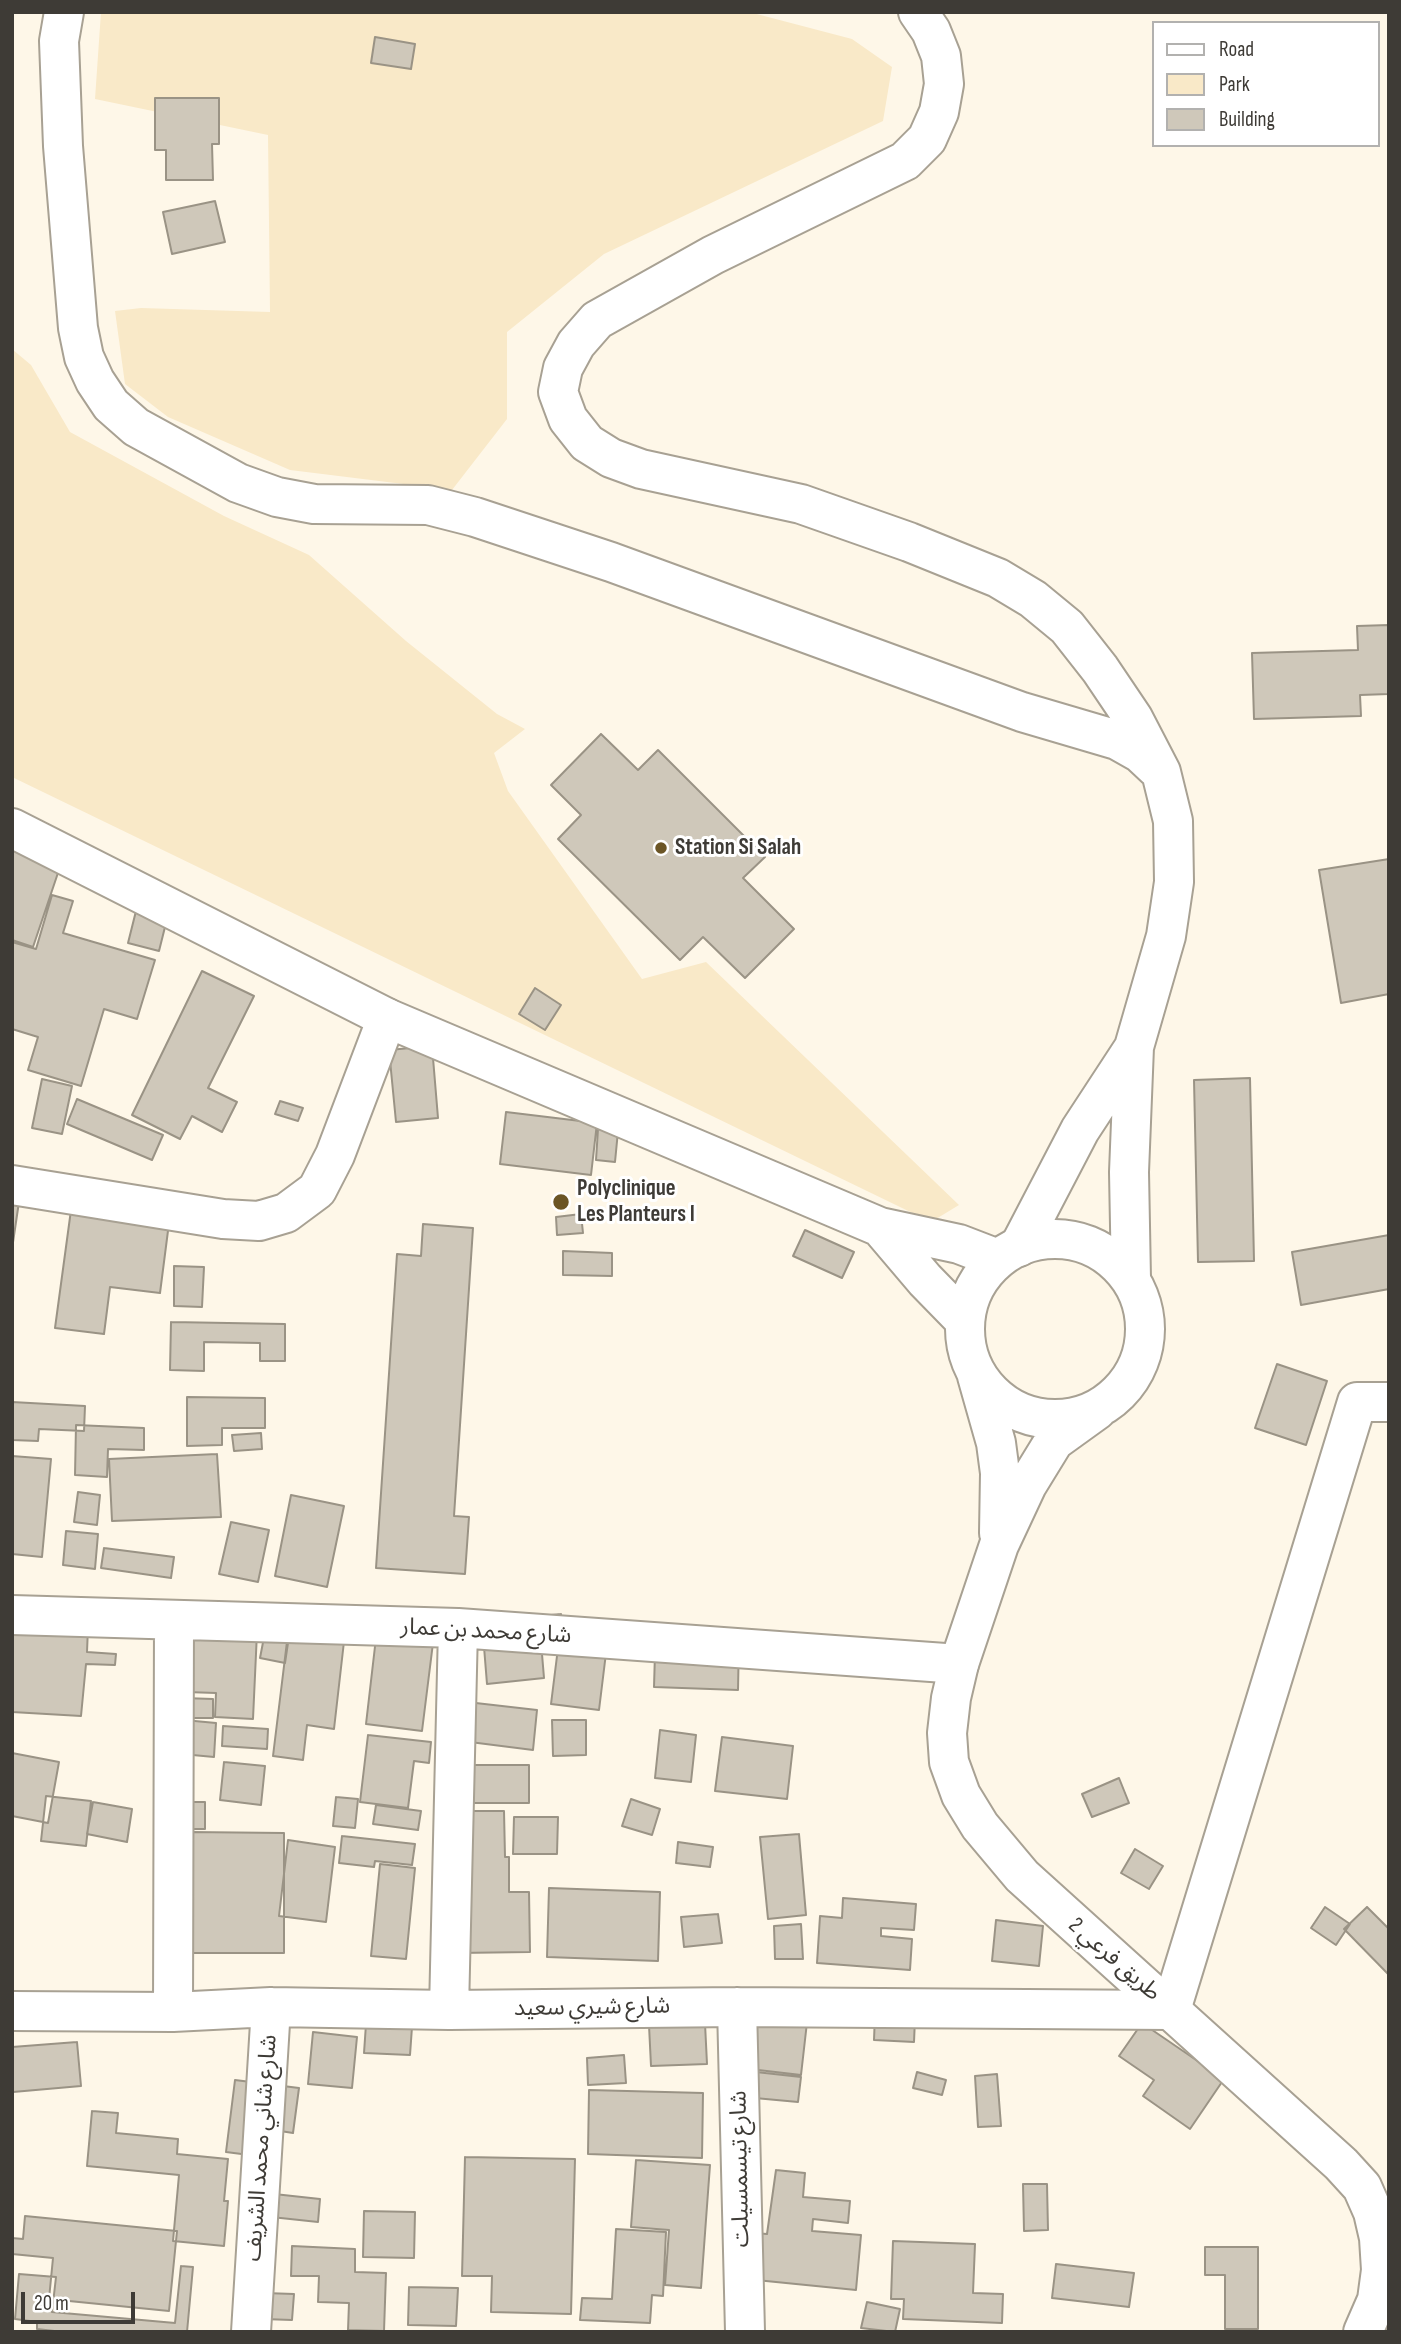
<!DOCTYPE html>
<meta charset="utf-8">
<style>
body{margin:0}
#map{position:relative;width:1401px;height:2344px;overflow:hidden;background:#fef7e8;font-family:"Sofia Sans Condensed",sans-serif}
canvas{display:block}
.frame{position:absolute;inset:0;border:14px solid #3e3b36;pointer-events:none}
.legend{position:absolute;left:1152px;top:21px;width:228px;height:126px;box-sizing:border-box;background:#fff;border:2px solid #b2b1af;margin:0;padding:9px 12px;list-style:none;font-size:21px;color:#3e3b36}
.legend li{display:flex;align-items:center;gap:14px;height:35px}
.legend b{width:35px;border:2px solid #b2b1af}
.scale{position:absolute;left:21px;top:2292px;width:114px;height:32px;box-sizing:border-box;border:4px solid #3e3b36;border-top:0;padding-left:9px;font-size:21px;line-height:24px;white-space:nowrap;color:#3e3b36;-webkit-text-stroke:5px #fff;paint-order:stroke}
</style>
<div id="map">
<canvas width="1401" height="2344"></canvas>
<div class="frame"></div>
<ul class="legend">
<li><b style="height:9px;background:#fff"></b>Road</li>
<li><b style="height:19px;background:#f9e9c8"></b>Park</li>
<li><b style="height:19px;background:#cfc8ba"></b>Building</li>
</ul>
<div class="scale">20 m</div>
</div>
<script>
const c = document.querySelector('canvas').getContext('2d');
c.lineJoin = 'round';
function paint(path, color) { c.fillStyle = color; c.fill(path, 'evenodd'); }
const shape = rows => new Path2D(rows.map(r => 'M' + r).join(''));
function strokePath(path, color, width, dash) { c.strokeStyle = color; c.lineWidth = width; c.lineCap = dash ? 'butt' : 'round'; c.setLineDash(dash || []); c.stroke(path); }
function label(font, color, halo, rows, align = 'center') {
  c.font = font + ' "Sofia Sans Condensed","Noto Sans Arabic",sans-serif'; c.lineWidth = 6; c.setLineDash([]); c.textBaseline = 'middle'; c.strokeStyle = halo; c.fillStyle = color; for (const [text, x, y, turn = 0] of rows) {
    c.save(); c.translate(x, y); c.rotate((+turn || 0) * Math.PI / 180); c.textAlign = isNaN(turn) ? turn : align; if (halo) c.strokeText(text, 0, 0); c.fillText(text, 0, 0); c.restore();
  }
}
paint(shape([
 [101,12,749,12,852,39,892,67,883,121,604,254,507,332,507,419,452,490,290,470,168,417,125,384,115,311,141,308,270,312,268,135,95,99],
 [12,349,31,365,70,432,224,516,309,555,406,641,497,714,525,729,494,753,508,791,642,979,706,962,959,1205,931,1222,12,777]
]), '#f9e9c8');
const building = shape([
 [375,37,415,44,411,69,371,63,375,37],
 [155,98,219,98,219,144,212,144,213,180,166,180,166,150,155,150,155,98],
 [215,201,225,242,172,254,163,212,215,201],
 [1389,625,1389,694,1360,695,1361,716,1254,719,1252,653,1358,650,1357,626,1389,625],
 [601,734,638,770,658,750,765,857,743,878,794,929,745,978,703,937,680,960,558,839,581,815,551,785,601,734],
 [12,841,63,858,33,947,12,940,12,841],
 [1389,859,1389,994,1341,1003,1319,870,1389,859],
 [52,895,73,901,63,933,155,960,137,1019,104,1009,81,1086,28,1070,38,1037,12,1029,12,942,36,949,52,895],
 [137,907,168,915,159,951,128,943,137,907],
 [202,971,254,996,208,1088,237,1102,222,1132,192,1116,180,1139,132,1115,202,971],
 [535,988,561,1005,545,1030,519,1014,535,988],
 [432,1046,438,1118,396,1122,389,1050,432,1046],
 [1250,1078,1254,1261,1198,1262,1194,1080,1250,1078],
 [42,1079,72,1086,62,1134,32,1128,42,1079],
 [77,1099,163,1135,152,1160,67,1124,77,1099],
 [280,1101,303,1108,298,1121,275,1114,280,1101],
 [506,1112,597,1123,591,1175,500,1164,506,1112],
 [598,1129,618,1131,615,1162,596,1160,598,1129],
 [12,1194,20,1195,12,1249,12,1194],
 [71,1210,169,1223,160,1293,110,1287,104,1334,55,1328,71,1210],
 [581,1214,583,1233,557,1235,556,1217,581,1214],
 [423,1224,473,1228,454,1516,469,1517,465,1574,376,1568,397,1254,421,1256,423,1224],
 [805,1230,854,1252,842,1278,793,1256,805,1230],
 [1389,1235,1389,1289,1301,1305,1292,1252,1389,1235],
 [563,1251,612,1253,612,1276,563,1275,563,1251],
 [174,1266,204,1267,202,1307,174,1306,174,1266],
 [171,1322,285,1324,285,1361,260,1361,260,1343,204,1342,204,1371,170,1370,171,1322],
 [1277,1364,1327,1381,1306,1445,1255,1428,1277,1364],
 [187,1397,265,1398,265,1428,222,1428,222,1445,187,1446,187,1397],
 [12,1402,85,1406,84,1431,39,1429,38,1441,12,1440,12,1402],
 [76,1425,144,1428,144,1450,108,1449,107,1477,75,1475,76,1425],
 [261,1433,262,1449,234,1451,232,1435,261,1433],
 [217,1454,221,1517,112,1521,109,1459,217,1454],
 [12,1456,51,1459,42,1557,12,1554,12,1456],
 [78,1492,100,1495,97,1525,74,1522,78,1492],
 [291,1495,344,1506,327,1587,275,1576,291,1495],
 [231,1522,269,1530,258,1582,219,1574,231,1522],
 [66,1531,98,1534,95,1569,63,1565,66,1531],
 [104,1548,174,1557,171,1578,101,1568,104,1548],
 [379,1612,436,1619,422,1731,366,1724,379,1612],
 [561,1614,565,1651,542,1654,544,1678,487,1684,482,1622,561,1614],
 [290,1617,346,1624,334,1729,307,1725,303,1760,273,1756,290,1617],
 [12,1623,88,1627,87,1652,116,1654,115,1665,86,1664,81,1716,12,1712,12,1623],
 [610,1623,714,1627,713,1638,739,1639,738,1690,654,1687,655,1653,610,1623],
 [190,1628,257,1632,253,1719,215,1717,216,1693,186,1692,190,1628],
 [265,1632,289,1636,285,1663,260,1658,265,1632],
 [558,1648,606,1653,599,1710,551,1704,558,1648],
 [183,1698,213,1699,213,1718,183,1718,183,1698],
 [467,1702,537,1710,533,1750,462,1741,467,1702],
 [173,1719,216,1723,214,1757,171,1753,173,1719],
 [552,1720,586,1720,586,1755,553,1756,552,1720],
 [223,1726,268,1729,267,1749,222,1746,223,1726],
 [660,1730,696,1735,691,1782,655,1778,660,1730],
 [368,1735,431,1742,429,1763,414,1761,408,1808,360,1802,368,1735],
 [722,1737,793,1746,787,1799,715,1791,722,1737],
 [12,1753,59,1762,48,1823,12,1816,12,1753],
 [224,1762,265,1766,261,1805,220,1800,224,1762],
 [451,1765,529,1765,529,1803,452,1803,451,1765],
 [1119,1778,1129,1803,1092,1817,1082,1794,1119,1778],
 [46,1796,91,1801,86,1846,41,1841,46,1796],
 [336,1797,358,1799,355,1828,333,1826,336,1797],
 [631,1799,660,1809,652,1835,622,1826,631,1799],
 [93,1802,132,1809,127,1842,87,1834,93,1802],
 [179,1802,205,1802,205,1829,179,1829,179,1802],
 [376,1805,421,1811,418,1830,373,1824,376,1805],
 [445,1811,504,1811,505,1857,509,1857,509,1892,529,1892,530,1952,457,1953,445,1811],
 [514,1817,558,1817,557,1854,513,1854,514,1817],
 [189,1832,284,1833,284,1953,189,1953,189,1832],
 [799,1834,806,1915,768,1919,760,1837,799,1834],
 [342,1836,415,1844,412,1865,375,1861,374,1867,339,1863,342,1836],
 [288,1840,335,1847,326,1922,279,1916,288,1840],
 [678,1842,713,1847,710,1867,676,1863,678,1842],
 [1135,1849,1163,1866,1149,1889,1121,1873,1135,1849],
 [380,1864,415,1868,406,1959,371,1956,380,1864],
 [549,1888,660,1892,658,1961,547,1957,549,1888],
 [843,1898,916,1904,914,1930,881,1928,881,1936,912,1939,910,1970,817,1963,820,1916,842,1918,843,1898],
 [1325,1907,1350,1924,1336,1945,1311,1928,1325,1907],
 [1367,1907,1389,1929,1389,1975,1344,1929,1367,1907],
 [718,1914,722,1943,684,1947,681,1917,718,1914],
 [996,1920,1043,1926,1039,1966,992,1961,996,1920],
 [801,1924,803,1959,775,1959,774,1926,801,1924],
 [751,1988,810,1996,801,2075,741,2068,751,1988],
 [916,1995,914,2042,874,2040,875,2014,916,1995],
 [704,2003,707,2064,651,2066,648,2005,704,2003],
 [1142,2023,1224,2079,1190,2129,1143,2096,1154,2080,1119,2056,1142,2023],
 [366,2024,412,2027,410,2055,364,2053,366,2024],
 [313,2032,357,2037,352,2088,308,2084,313,2032],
 [77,2042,81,2086,13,2092,12,2047,77,2042],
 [624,2055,626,2083,588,2085,587,2058,624,2055],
 [747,2071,801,2077,798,2102,744,2097,747,2071],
 [917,2072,946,2080,942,2095,913,2088,917,2072],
 [997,2074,1001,2126,978,2127,975,2076,997,2074],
 [235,2080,299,2088,293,2133,261,2128,257,2156,226,2152,235,2080],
 [589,2090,703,2093,702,2158,588,2154,589,2090],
 [92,2111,118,2113,116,2133,178,2139,177,2154,228,2159,224,2201,228,2201,224,2246,173,2241,179,2175,87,2166,92,2111],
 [465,2157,575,2159,571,2314,491,2312,492,2276,462,2276,465,2157],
 [636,2160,710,2165,701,2288,665,2285,669,2230,631,2227,636,2160],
 [776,2170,805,2173,803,2197,850,2201,848,2223,813,2219,812,2231,861,2235,856,2290,756,2280,740,2232,767,2234,776,2170],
 [1023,2184,1047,2184,1048,2230,1024,2231,1023,2184],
 [265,2193,320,2199,318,2222,262,2216,265,2193],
 [364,2211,415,2212,414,2258,363,2257,364,2211],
 [25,2216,177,2231,169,2311,49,2299,53,2258,12,2254,12,2238,23,2239,25,2216],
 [616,2229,666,2232,663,2296,652,2295,650,2323,580,2320,582,2298,612,2299,616,2229],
 [893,2241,975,2244,973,2293,1003,2294,1002,2323,903,2319,904,2299,891,2299,893,2241],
 [292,2246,355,2249,355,2272,386,2273,384,2331,348,2330,349,2303,318,2302,319,2276,291,2276,292,2246],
 [1205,2247,1258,2247,1258,2329,1225,2329,1225,2275,1205,2275,1205,2247],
 [1056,2264,1134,2273,1129,2307,1052,2298,1056,2264],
 [181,2266,193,2267,187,2332,63,2332,37,2329,37,2322,15,2319,19,2274,56,2277,52,2312,175,2323,181,2266],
 [409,2287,458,2288,456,2326,408,2325,409,2287],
 [235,2292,294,2294,292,2320,234,2318,235,2292],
 [867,2302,900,2309,895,2332,861,2328,867,2302]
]);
paint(building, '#cfc8ba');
strokePath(building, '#9a9385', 2);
const minor = shape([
 [64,12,59,41,63,146,78,328,84,357,95,381,111,405,136,427,238,483,277,497,314,504,428,505,475,517,611,562,1022,712,1117,740,1140,753,1156,768],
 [918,12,931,31,941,56,944,84,939,112,927,139,905,161,713,255,597,320,576,344,563,368,558,392,568,419,587,443,611,458,641,469,801,504,909,542,998,578,1033,599,1067,627,1100,669,1133,718,1161,772,1173,821,1174,882,1166,936,1134,1047,1129,1172,1131,1279],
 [12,828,387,1018],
 [1019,1247,1080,1130,1133,1049],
 [12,1615,458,1628,959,1664],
 [737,2007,745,2332],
 [449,2010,458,1628],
 [12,2011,173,2012,271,2007,449,2010,737,2007,1171,2010,1357,1402,1389,1402],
 [173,2012,174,1620],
 [251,2332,271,2007]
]);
const major = shape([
 [12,1185,223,1219,259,1221,286,1213,317,1190,335,1155,387,1018,880,1227,959,1244,998,1259],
 [880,1227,925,1280,965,1321],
 '965 1329a90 90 0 1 1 180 0a90 90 0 1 1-180 0Z',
 [977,1376,996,1443,1000,1473,999,1533],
 [1097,1410,1054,1441,1027,1485,999,1545,959,1664,951,1698,947,1733,949,1762,961,1795,980,1826,1022,1876,1341,2164,1362,2187,1373,2212,1379,2238,1381,2270,1377,2300,1363,2332]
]);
strokePath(minor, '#a8a193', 42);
strokePath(major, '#a8a193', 42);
strokePath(minor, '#fff', 38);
strokePath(major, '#fff', 38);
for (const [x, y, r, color] of [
 [661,848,7,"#6b5525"],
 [561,1202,9,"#6b5525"]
]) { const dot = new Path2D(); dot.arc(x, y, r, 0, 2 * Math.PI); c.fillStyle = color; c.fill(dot); strokePath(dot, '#fff', 2.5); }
label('bold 23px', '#3e3b36', '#fff', [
 ["Station Si Salah",675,848],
 ["Polyclinique",577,1189],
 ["Les Planteurs I",577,1215]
], 'left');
label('23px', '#3e3b36', '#fff', [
 ["شارع محمد بن عمار",486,1632,3],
 ["طريق فرعي 2",1114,1960,41],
 ["شارع شيري سعيد",592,2008,-1],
 ["شارع شاني محمد الشريف",262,2148,-86],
 ["شارع تيسمسيلت",741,2169,-91]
]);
</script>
